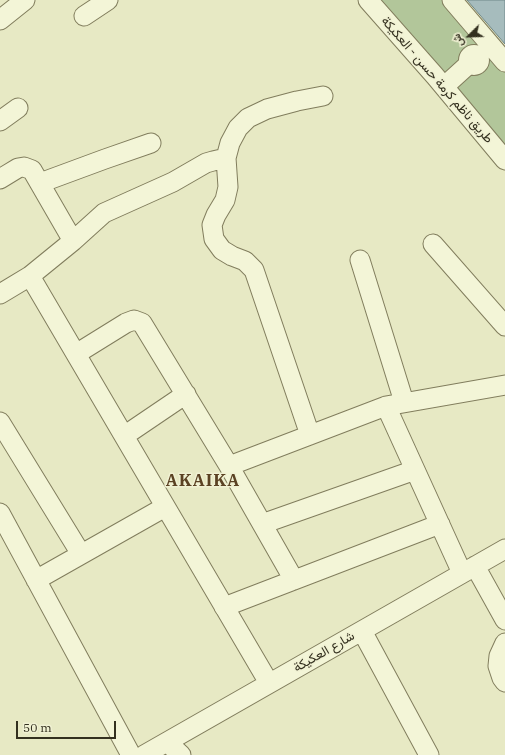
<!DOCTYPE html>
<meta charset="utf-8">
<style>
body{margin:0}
#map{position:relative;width:505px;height:755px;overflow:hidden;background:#e7e9c4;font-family:"IBM Plex Serif",Vazirmatn,serif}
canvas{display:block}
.north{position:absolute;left:449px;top:16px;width:40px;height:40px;-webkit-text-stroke:3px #f0f1d3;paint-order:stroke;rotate:247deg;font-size:11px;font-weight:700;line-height:16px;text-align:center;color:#33301f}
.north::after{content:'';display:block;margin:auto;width:14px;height:18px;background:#33301f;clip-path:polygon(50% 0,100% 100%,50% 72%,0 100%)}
.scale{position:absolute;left:16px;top:721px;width:100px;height:18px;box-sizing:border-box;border:2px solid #33301f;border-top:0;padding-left:5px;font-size:12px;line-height:14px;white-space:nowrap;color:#33301f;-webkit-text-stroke:3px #f0f1d3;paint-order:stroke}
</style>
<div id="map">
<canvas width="505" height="755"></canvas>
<div class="north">ش</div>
<div class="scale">50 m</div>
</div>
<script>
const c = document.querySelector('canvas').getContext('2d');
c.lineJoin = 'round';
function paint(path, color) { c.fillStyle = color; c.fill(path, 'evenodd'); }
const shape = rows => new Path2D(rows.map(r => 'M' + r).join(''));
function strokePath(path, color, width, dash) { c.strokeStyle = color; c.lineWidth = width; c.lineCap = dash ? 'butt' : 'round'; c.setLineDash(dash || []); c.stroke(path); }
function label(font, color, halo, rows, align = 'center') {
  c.font = font + ' "IBM Plex Serif",Vazirmatn,serif'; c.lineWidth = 3; c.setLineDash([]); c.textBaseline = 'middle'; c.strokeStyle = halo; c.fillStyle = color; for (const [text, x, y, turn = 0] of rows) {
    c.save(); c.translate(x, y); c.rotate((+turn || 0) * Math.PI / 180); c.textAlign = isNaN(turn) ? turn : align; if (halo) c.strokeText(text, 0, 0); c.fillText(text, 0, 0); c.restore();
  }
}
paint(shape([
 [375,0,460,0,505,52,505,150]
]), '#b2c69a');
const water = shape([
 [467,0,505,0,505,44,467,0]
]);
paint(water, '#a6bcbd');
strokePath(water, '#6e8789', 1);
const minor = shape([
 [368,0,435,76,505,160],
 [452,0,505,62],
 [84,16,108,0],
 [0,20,25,0],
 '468.5 60a5.5 5.5 0 1 1 11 0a5.5 5.5 0 1 1-11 0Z',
 [448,83,470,63],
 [0,121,18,108],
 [0,179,18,168,24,167,32,170,73,241],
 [40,183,105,159,151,143],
 [433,244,505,326],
 [360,260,404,402],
 [30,276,73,241,104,213,173,182,206,163,213,161,226,158],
 [0,294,30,276,269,683],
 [76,354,126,323,134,320,142,323,229,466,294,580],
 [386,406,462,573],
 [0,422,81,554],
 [310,435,254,270,245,261,232,256,222,250,214,239,212,225,216,215,225,200,228,187,226,158,230,143,238,128,248,118,267,109,297,101,323,96],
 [124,436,186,394],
 [229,466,386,406,505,385],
 [0,513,131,755],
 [262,524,415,470],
 [475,566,505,620],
 [36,580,165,507],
 [224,607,440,524],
 [362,631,429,755],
 [505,643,499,656,498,666,502,678,505,682],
 [167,742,181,755],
 [144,755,505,549]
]);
strokePath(minor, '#817d5d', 21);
strokePath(minor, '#f3f5d7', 19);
label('13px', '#33301f', '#f0f1d3', [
 ["طريق ناظم كرمة حسن - العكيكة",437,80,49],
 ["شارع العكيكة",324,652,-30]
]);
c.letterSpacing = '1px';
label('bold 17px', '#5b4223', '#f0f1d3', [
 ["AKAIKA",203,481]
]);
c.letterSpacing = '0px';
</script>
